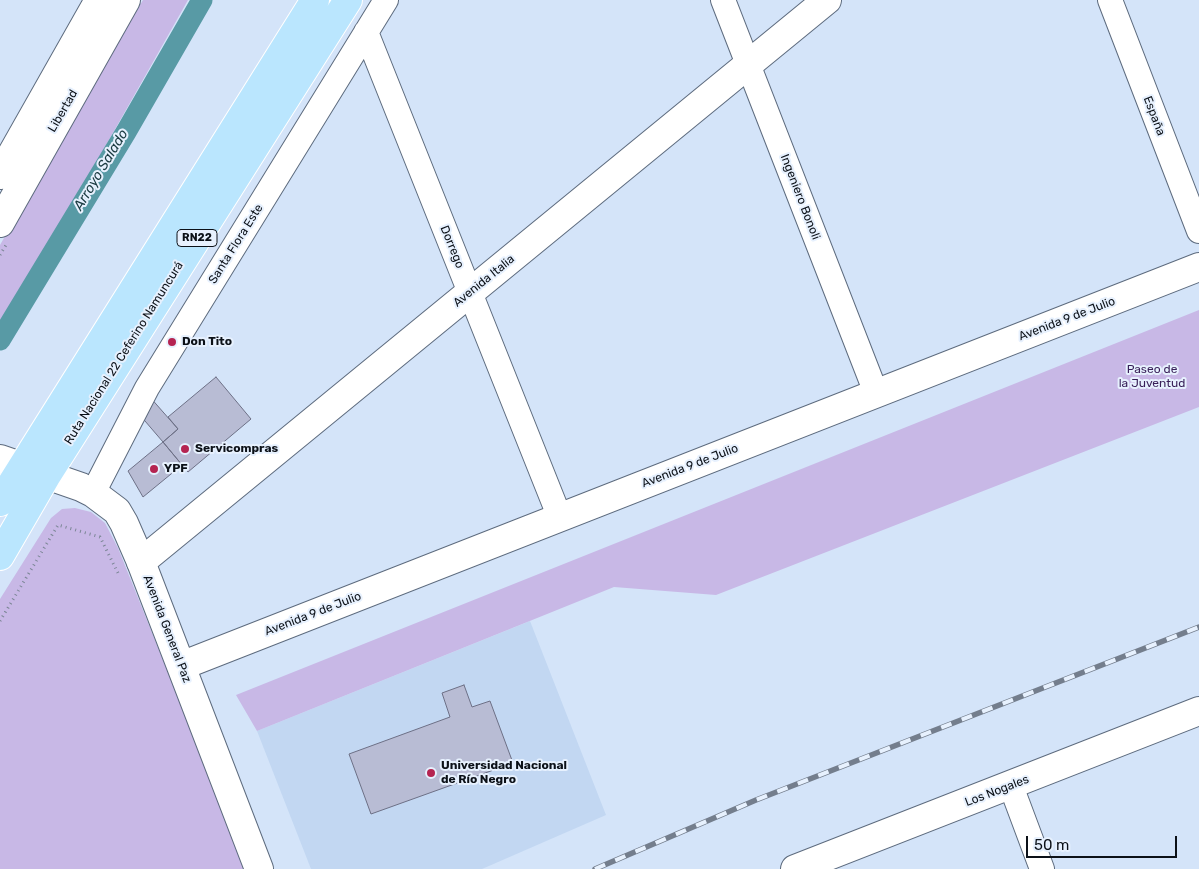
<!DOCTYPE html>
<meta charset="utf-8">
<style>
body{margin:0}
#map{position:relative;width:1199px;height:869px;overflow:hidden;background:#d4e4f9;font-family:Rubik,sans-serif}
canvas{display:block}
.scale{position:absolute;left:1026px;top:836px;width:151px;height:22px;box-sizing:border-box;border:2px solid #0c1118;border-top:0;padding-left:6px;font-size:15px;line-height:18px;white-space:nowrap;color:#0c1118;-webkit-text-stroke:4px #e7f1fe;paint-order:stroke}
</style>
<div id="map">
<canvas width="1199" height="869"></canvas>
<div class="scale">50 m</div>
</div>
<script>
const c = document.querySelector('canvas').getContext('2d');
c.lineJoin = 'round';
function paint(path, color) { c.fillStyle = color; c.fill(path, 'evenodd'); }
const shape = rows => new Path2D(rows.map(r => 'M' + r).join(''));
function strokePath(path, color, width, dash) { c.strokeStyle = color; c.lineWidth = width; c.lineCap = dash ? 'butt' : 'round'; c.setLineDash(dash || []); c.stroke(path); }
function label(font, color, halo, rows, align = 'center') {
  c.font = font + ' Rubik,sans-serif'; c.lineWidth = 4; c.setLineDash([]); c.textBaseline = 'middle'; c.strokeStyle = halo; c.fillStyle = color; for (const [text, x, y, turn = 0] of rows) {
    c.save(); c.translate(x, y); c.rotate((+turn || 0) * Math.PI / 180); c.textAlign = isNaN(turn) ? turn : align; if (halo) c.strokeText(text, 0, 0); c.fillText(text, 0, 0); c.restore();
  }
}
paint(shape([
 [530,621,606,815,482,869,311,869,257,731]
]), '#c2d7f2');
paint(shape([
 [143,0,188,0,0,333,0,245,82,102],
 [1199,310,1199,407,716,595,614,587,257,731,236,695],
 [75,508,91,512,105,523,118,548,247,869,0,869,0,599,51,518,62,509]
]), '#c8b8e6');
strokePath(shape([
 [0,340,126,132,202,0]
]), '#589aa5', 21);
const building = shape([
 [216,377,251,419,188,472,163,442,178,429,168,417,216,377],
 [149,396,178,429,163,442,139,414,149,396],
 [163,442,182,465,143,497,128,471,163,442],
 [464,685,472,707,490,701,513,763,371,814,349,754,450,717,442,693,464,685]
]);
paint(building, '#b8bcd4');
strokePath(building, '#6d7086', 1);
const minor = shape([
 [723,0,876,393],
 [1110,0,1199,231],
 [366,32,560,518],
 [93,493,147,388,386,0],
 [1011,786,1042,869]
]);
const tertiary = shape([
 [0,175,99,0],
 [0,223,126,0],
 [141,562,827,0],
 [795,869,1199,711]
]);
const secondary = shape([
 [0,459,81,487,93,493,117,511,124,523,141,562,259,869],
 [181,666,1199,267]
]);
const trunk = shape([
 [0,502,315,0],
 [0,556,47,475,348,0]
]);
strokePath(minor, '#5d6b7e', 26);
strokePath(tertiary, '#5d6b7e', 30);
strokePath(secondary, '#5d6b7e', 30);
strokePath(trunk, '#fff', 30);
strokePath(shape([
 [0,255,6,245],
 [0,621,58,525,100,537,118,573,120,572]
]), '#7b8695', 3, [1, 4]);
strokePath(minor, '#fff', 24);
strokePath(tertiary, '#fff', 28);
strokePath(secondary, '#fff', 28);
strokePath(trunk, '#bae6fe', 28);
const rail = shape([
 [595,869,756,800,1199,627]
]);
strokePath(rail, '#747e8d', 5.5);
strokePath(rail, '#e7f1fe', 4, [11]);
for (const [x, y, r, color] of [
 [172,342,5,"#b52451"],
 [185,449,5,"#b52451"],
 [154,469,5,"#b52451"],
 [431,773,5,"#b52451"]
]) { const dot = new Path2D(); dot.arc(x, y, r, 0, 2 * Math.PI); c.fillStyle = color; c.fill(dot); strokePath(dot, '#e7f1fe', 2); }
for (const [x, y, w] of [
 [197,238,40]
]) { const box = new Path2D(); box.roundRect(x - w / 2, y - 8.5, w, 17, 4); c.fillStyle = '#e7f1fe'; c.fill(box); strokePath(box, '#0c1118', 1); }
label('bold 11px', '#0c1118', null, [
 ["RN22",197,238]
]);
label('12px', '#0c1118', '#e7f1fe', [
 ["Libertad",63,111,-60],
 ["España",1154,116,69],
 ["Ingeniero Bonoli",800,197,69],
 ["Santa Flora Este",236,244,-58],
 ["Dorrego",452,247,68],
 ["Avenida Italia",484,281,-39],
 ["Avenida 9 de Julio",1067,319,-21],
 ["Ruta Nacional 22 Ceferino Namuncurá",124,353,-58],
 ["Avenida 9 de Julio",690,466,-21],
 ["Avenida 9 de Julio",313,614,-21],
 ["Avenida General Paz",167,629,69],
 ["Los Nogales",997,791,-21]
]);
label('bold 12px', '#0c1118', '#e7f1fe', [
 ["Don Tito",182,342],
 ["Servicompras",195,449],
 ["YPF",164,469],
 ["Universidad Nacional",441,766],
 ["de Río Negro",441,780]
], 'left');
label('12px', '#381f58', '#e7f1fe', [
 ["Paseo de",1152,370],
 ["la Juventud",1152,384]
]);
label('italic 14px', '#1a3a40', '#e7f1fe', [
 ["Arroyo Salado",101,170,-59]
]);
</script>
